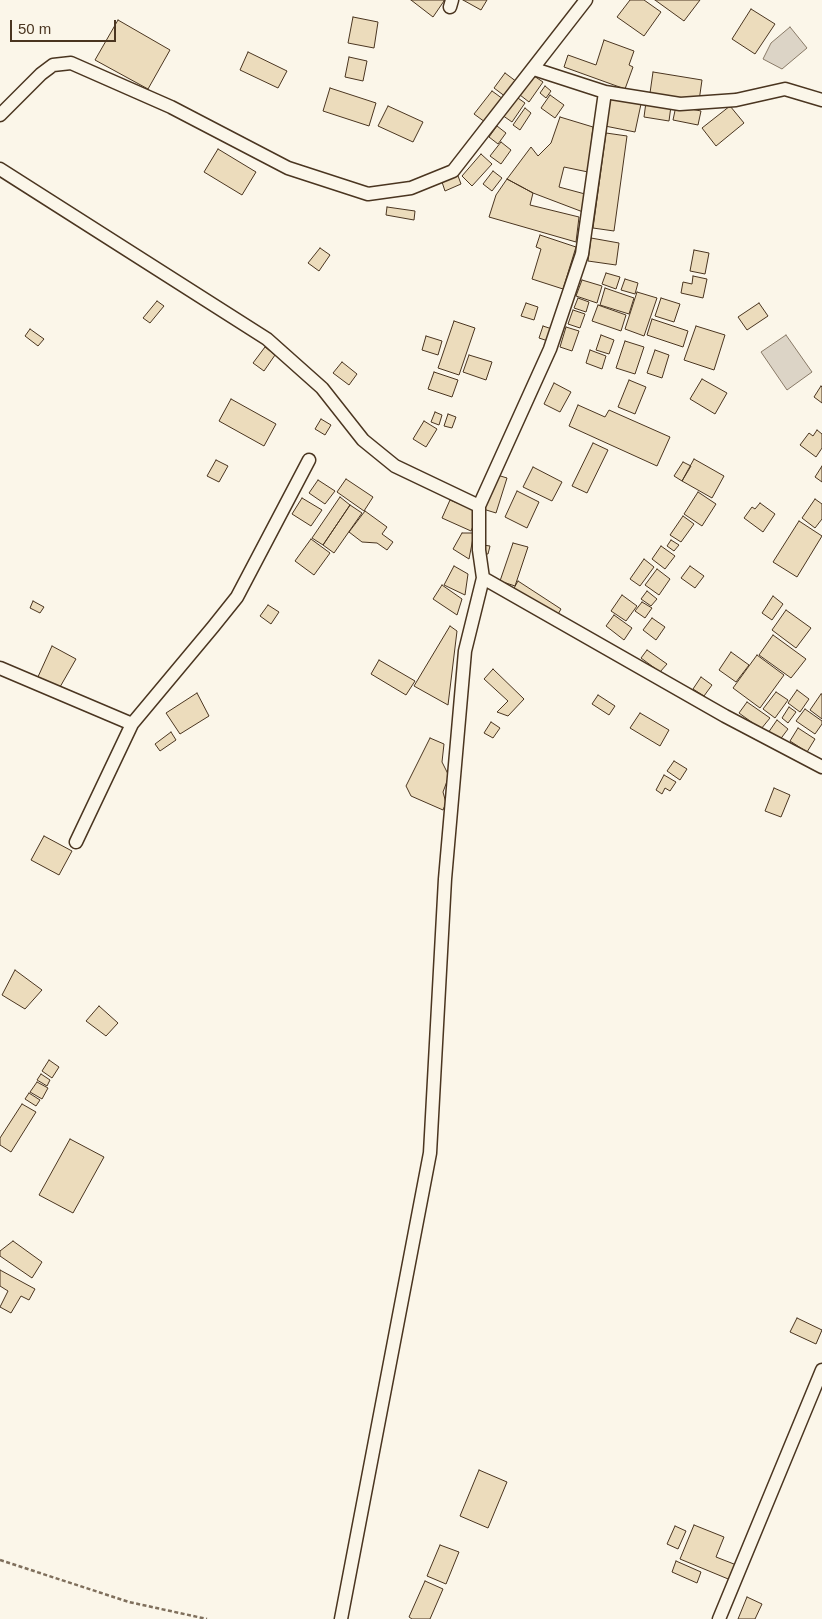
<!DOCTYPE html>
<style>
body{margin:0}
#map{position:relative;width:822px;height:1619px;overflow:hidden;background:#fbf6e9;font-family:Helvetica,sans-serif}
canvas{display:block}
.scale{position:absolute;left:10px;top:20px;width:106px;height:22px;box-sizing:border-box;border:2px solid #4a3520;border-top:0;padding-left:6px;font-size:15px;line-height:18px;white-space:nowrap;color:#4a3520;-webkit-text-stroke:4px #fbf6e9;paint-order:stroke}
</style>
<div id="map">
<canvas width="822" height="1619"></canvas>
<div class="scale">50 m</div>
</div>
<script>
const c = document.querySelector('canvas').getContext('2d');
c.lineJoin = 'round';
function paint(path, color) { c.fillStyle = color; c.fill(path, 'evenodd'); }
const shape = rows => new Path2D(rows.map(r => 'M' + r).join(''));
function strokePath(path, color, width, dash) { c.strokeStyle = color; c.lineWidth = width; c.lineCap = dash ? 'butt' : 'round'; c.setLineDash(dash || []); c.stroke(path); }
const water = shape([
 [790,27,807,48,782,69,763,59,771,43,790,27],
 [786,335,812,372,787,390,761,352,786,335]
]);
paint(water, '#dcd4c6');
strokePath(water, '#887966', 1);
const building = shape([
 [411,0,444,0,444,1,433,17,411,0],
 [463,0,487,0,481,10,463,0],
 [630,0,644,0,661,12,644,36,617,17,630,0],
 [655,0,700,0,684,21,655,0],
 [751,9,775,24,755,54,732,39,751,9],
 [353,17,378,22,374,48,348,43,353,17],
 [118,20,170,50,148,89,95,60,118,20],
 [604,40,634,51,629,65,633,67,625,89,564,67,568,55,596,65,604,40],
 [248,52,287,71,278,88,240,70,248,52],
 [349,57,367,61,363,81,345,77,349,57],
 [653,72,702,80,699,101,650,93,653,72],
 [505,73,517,82,506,97,494,88,505,73],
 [534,76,543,82,529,102,520,95,534,76],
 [545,86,551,91,546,98,540,93,545,86],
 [330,88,376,103,369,126,323,111,330,88],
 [492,91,503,99,485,122,474,114,492,91],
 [550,95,564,105,555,118,541,108,550,95],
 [515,96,525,103,512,122,502,115,515,96],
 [611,98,641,104,635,132,605,126,611,98],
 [646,102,671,106,669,121,644,117,646,102],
 [388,106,423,122,413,142,378,126,388,106],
 [676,106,701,111,698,125,673,120,676,106],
 [730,106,744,123,716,146,702,128,730,106],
 [525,108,531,113,520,130,513,125,525,108],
 [560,117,593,127,588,172,564,167,559,187,585,194,583,212,533,193,507,179,531,147,538,156,551,143,560,117],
 [497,126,506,133,498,144,489,137,497,126],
 [606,133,627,136,614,231,593,228,606,133],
 [501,142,511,150,501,164,490,156,501,142],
 [218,149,256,172,242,195,204,172,218,149],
 [481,154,492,164,472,186,462,176,481,154],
 [493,171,502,178,492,191,483,184,493,171],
 [457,173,461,184,445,191,441,179,457,173],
 [507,179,533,193,530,205,579,217,576,242,489,217,496,195,507,179],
 [387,207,415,211,414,220,386,215,387,207],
 [540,235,576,247,563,289,532,279,541,249,536,247,540,235],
 [591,238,619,243,616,265,588,261,591,238],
 [320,248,330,255,319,271,308,263,320,248],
 [694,250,709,253,705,274,690,271,694,250],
 [606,273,620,277,616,289,602,284,606,273],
 [693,276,707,279,703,298,681,293,683,282,692,284,693,276],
 [625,279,638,283,635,294,621,290,625,279],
 [582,280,602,286,597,303,576,296,582,280],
 [605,288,634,298,629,314,600,305,605,288],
 [637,292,657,298,644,336,625,329,637,292],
 [578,298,589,302,586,312,574,308,578,298],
 [661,298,680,304,674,322,655,316,661,298],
 [157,301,164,306,150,323,143,318,157,301],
 [526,303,538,307,534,320,521,316,526,303],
 [759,303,768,316,747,330,738,317,759,303],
 [598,305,626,315,621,331,592,321,598,305],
 [573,310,585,314,580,328,568,324,573,310],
 [652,319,688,331,683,347,647,335,652,319],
 [454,321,475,328,459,375,438,368,454,321],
 [543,326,552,329,548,341,539,338,543,326],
 [696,326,725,335,714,370,684,360,696,326],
 [566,327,579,331,572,351,560,347,566,327],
 [30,329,44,339,38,346,25,336,30,329],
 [601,335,614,340,609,354,596,350,601,335],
 [426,336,442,341,438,355,422,350,426,336],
 [625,341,644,347,635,374,616,368,625,341],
 [265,347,275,355,264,371,253,363,265,347],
 [590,350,606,356,602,369,586,363,590,350],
 [655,350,669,355,662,378,647,373,655,350],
 [469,355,492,362,486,380,463,372,469,355],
 [342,362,357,374,349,385,333,373,342,362],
 [434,372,458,380,452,397,428,389,434,372],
 [702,379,727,393,715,414,690,399,702,379],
 [629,380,646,387,635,414,618,407,629,380],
 [554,383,571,392,560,412,544,404,554,383],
 [821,386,822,387,822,403,814,397,821,386],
 [231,399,276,424,264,446,219,421,231,399],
 [578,405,605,417,609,410,670,437,657,466,569,426,578,405],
 [435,412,442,415,439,425,431,422,435,412],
 [448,414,456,417,452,428,444,426,448,414],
 [321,419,331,425,325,435,315,429,321,419],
 [424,421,437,429,426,447,413,439,424,421],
 [817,430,822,434,822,448,816,457,800,445,809,433,813,436,817,430],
 [593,443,608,450,587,493,572,486,593,443],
 [694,459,724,476,712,498,682,481,694,459],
 [216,460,228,466,219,482,207,476,216,460],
 [683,462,691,466,682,481,674,476,683,462],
 [822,466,822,482,815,477,822,466],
 [533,467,562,482,552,501,523,487,533,467],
 [494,474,507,478,496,513,483,509,494,474],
 [346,479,373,497,364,511,337,492,346,479],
 [318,480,335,491,325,504,309,493,318,480],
 [517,491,539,502,527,528,505,517,517,491],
 [698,492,716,504,702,526,684,514,698,492],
 [340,497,350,505,323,545,312,538,340,497],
 [302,498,322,510,311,526,292,514,302,498],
 [815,499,822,504,822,519,815,528,802,518,815,499],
 [450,500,479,512,471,531,442,518,450,500],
 [760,503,775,514,763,532,744,518,752,507,755,509,760,503],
 [350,505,362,513,334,553,323,545,350,505],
 [365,511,387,527,382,534,393,542,387,550,377,543,362,542,349,532,365,511],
 [683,516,694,524,681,542,670,535,683,516],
 [799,521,822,536,797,577,773,562,799,521],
 [462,533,474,533,469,559,453,549,462,533],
 [311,539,330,553,314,575,295,561,311,539],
 [671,540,679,545,674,551,667,546,671,540],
 [513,543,528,547,515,586,500,581,513,543],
 [483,545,490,546,488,554,483,554,483,545],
 [661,546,675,556,665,569,652,559,661,546],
 [644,559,654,567,640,586,630,579,644,559],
 [454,566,468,574,465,595,444,585,454,566],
 [690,566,704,576,695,588,681,578,690,566],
 [657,569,670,579,659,595,645,585,657,569],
 [518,581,561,609,557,616,513,590,518,581],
 [442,585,462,599,457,615,433,599,442,585],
 [647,591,657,599,651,606,641,599,647,591],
 [622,595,637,606,626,621,611,611,622,595],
 [773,596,783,604,772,620,762,613,773,596],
 [33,601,44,607,40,613,30,608,33,601],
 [642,602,652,608,645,618,635,611,642,602],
 [268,605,279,612,271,624,260,616,268,605],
 [786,610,811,628,796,648,772,630,786,610],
 [614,615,632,628,624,640,606,626,614,615],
 [652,618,665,627,656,640,643,630,652,618],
 [450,626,457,631,448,705,414,686,450,626],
 [773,635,806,659,791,678,759,655,773,635],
 [52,646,76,659,60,687,37,679,52,646],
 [647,650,667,664,660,672,641,658,647,650],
 [731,652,749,665,736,682,719,670,731,652],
 [757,655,784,675,760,708,733,688,757,655],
 [379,660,415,681,406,695,371,674,379,660],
 [493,669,524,699,508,716,497,712,508,701,484,679,493,669],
 [701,677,712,685,704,696,693,689,701,677],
 [797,690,809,699,800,712,788,703,797,690],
 [776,692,788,700,775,718,763,709,776,692],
 [197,693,209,716,180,734,166,713,197,693],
 [821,694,822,694,822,719,810,710,821,694],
 [598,695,615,706,609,715,592,704,598,695],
 [747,702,770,718,761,729,739,713,747,702],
 [789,707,796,712,788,723,782,718,789,707],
 [805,709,822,721,822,724,815,734,796,721,805,709],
 [640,713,669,730,660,746,630,728,640,713],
 [777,720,788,729,779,741,768,733,777,720],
 [491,722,500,728,493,738,484,733,491,722],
 [798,728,815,739,807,752,790,741,798,728],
 [171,732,176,740,160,751,155,744,171,732],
 [430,738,444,744,442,762,449,776,443,792,446,803,443,810,411,796,406,786,430,738],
 [674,761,687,769,680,780,667,771,674,761],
 [664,775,676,782,670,791,665,788,662,794,656,790,664,775],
 [774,788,790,795,781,817,765,811,774,788],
 [44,836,72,851,59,875,31,860,44,836],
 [15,970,42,990,25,1009,2,995,15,970],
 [99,1006,118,1023,106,1036,86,1021,99,1006],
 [49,1060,59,1067,52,1078,42,1071,49,1060],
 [41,1074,50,1080,47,1086,37,1080,41,1074],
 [37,1082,48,1088,42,1099,30,1092,37,1082],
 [29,1093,40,1100,36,1106,25,1099,29,1093],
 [22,1104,36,1112,11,1152,0,1145,0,1138,22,1104],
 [70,1139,104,1157,73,1213,39,1195,70,1139],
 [13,1241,42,1262,32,1278,0,1256,0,1251,13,1241],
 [0,1270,35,1289,29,1300,21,1296,11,1313,0,1307,8,1291,0,1286,0,1270],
 [797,1318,822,1330,816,1344,790,1332,797,1318],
 [479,1470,507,1482,488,1528,460,1516,479,1470],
 [694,1525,724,1537,716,1557,739,1566,733,1581,680,1559,694,1525],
 [675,1526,686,1531,678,1549,667,1544,675,1526],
 [440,1545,459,1552,446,1584,427,1576,440,1545],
 [676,1561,701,1572,697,1583,672,1572,676,1561],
 [425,1581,443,1589,430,1619,412,1619,409,1617,425,1581],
 [747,1597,762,1604,755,1619,738,1619,747,1597]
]);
paint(building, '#ecdcbc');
strokePath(building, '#4a3520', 1);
const street = shape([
 [450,7,452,0],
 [534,69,605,92,680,104,736,100,785,89,822,100],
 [0,115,41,74,53,65,71,63,171,107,288,168,368,194,411,188,453,171,586,0],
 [0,169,267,339,322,388,363,440,395,466,479,506],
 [483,578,725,716,822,767],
 [0,668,132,724],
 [76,842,132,724,213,627,237,597,309,460],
 [341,1619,430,1153,445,879,465,651,483,578,479,550,479,506,550,349,582,254,605,92],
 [719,1619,822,1370]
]);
strokePath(street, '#4a3520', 15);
strokePath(shape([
 [0,1560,129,1602,207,1619]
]), '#7f6f5c', 2.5, [4, 2.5]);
strokePath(street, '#fbf6e9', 12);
</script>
